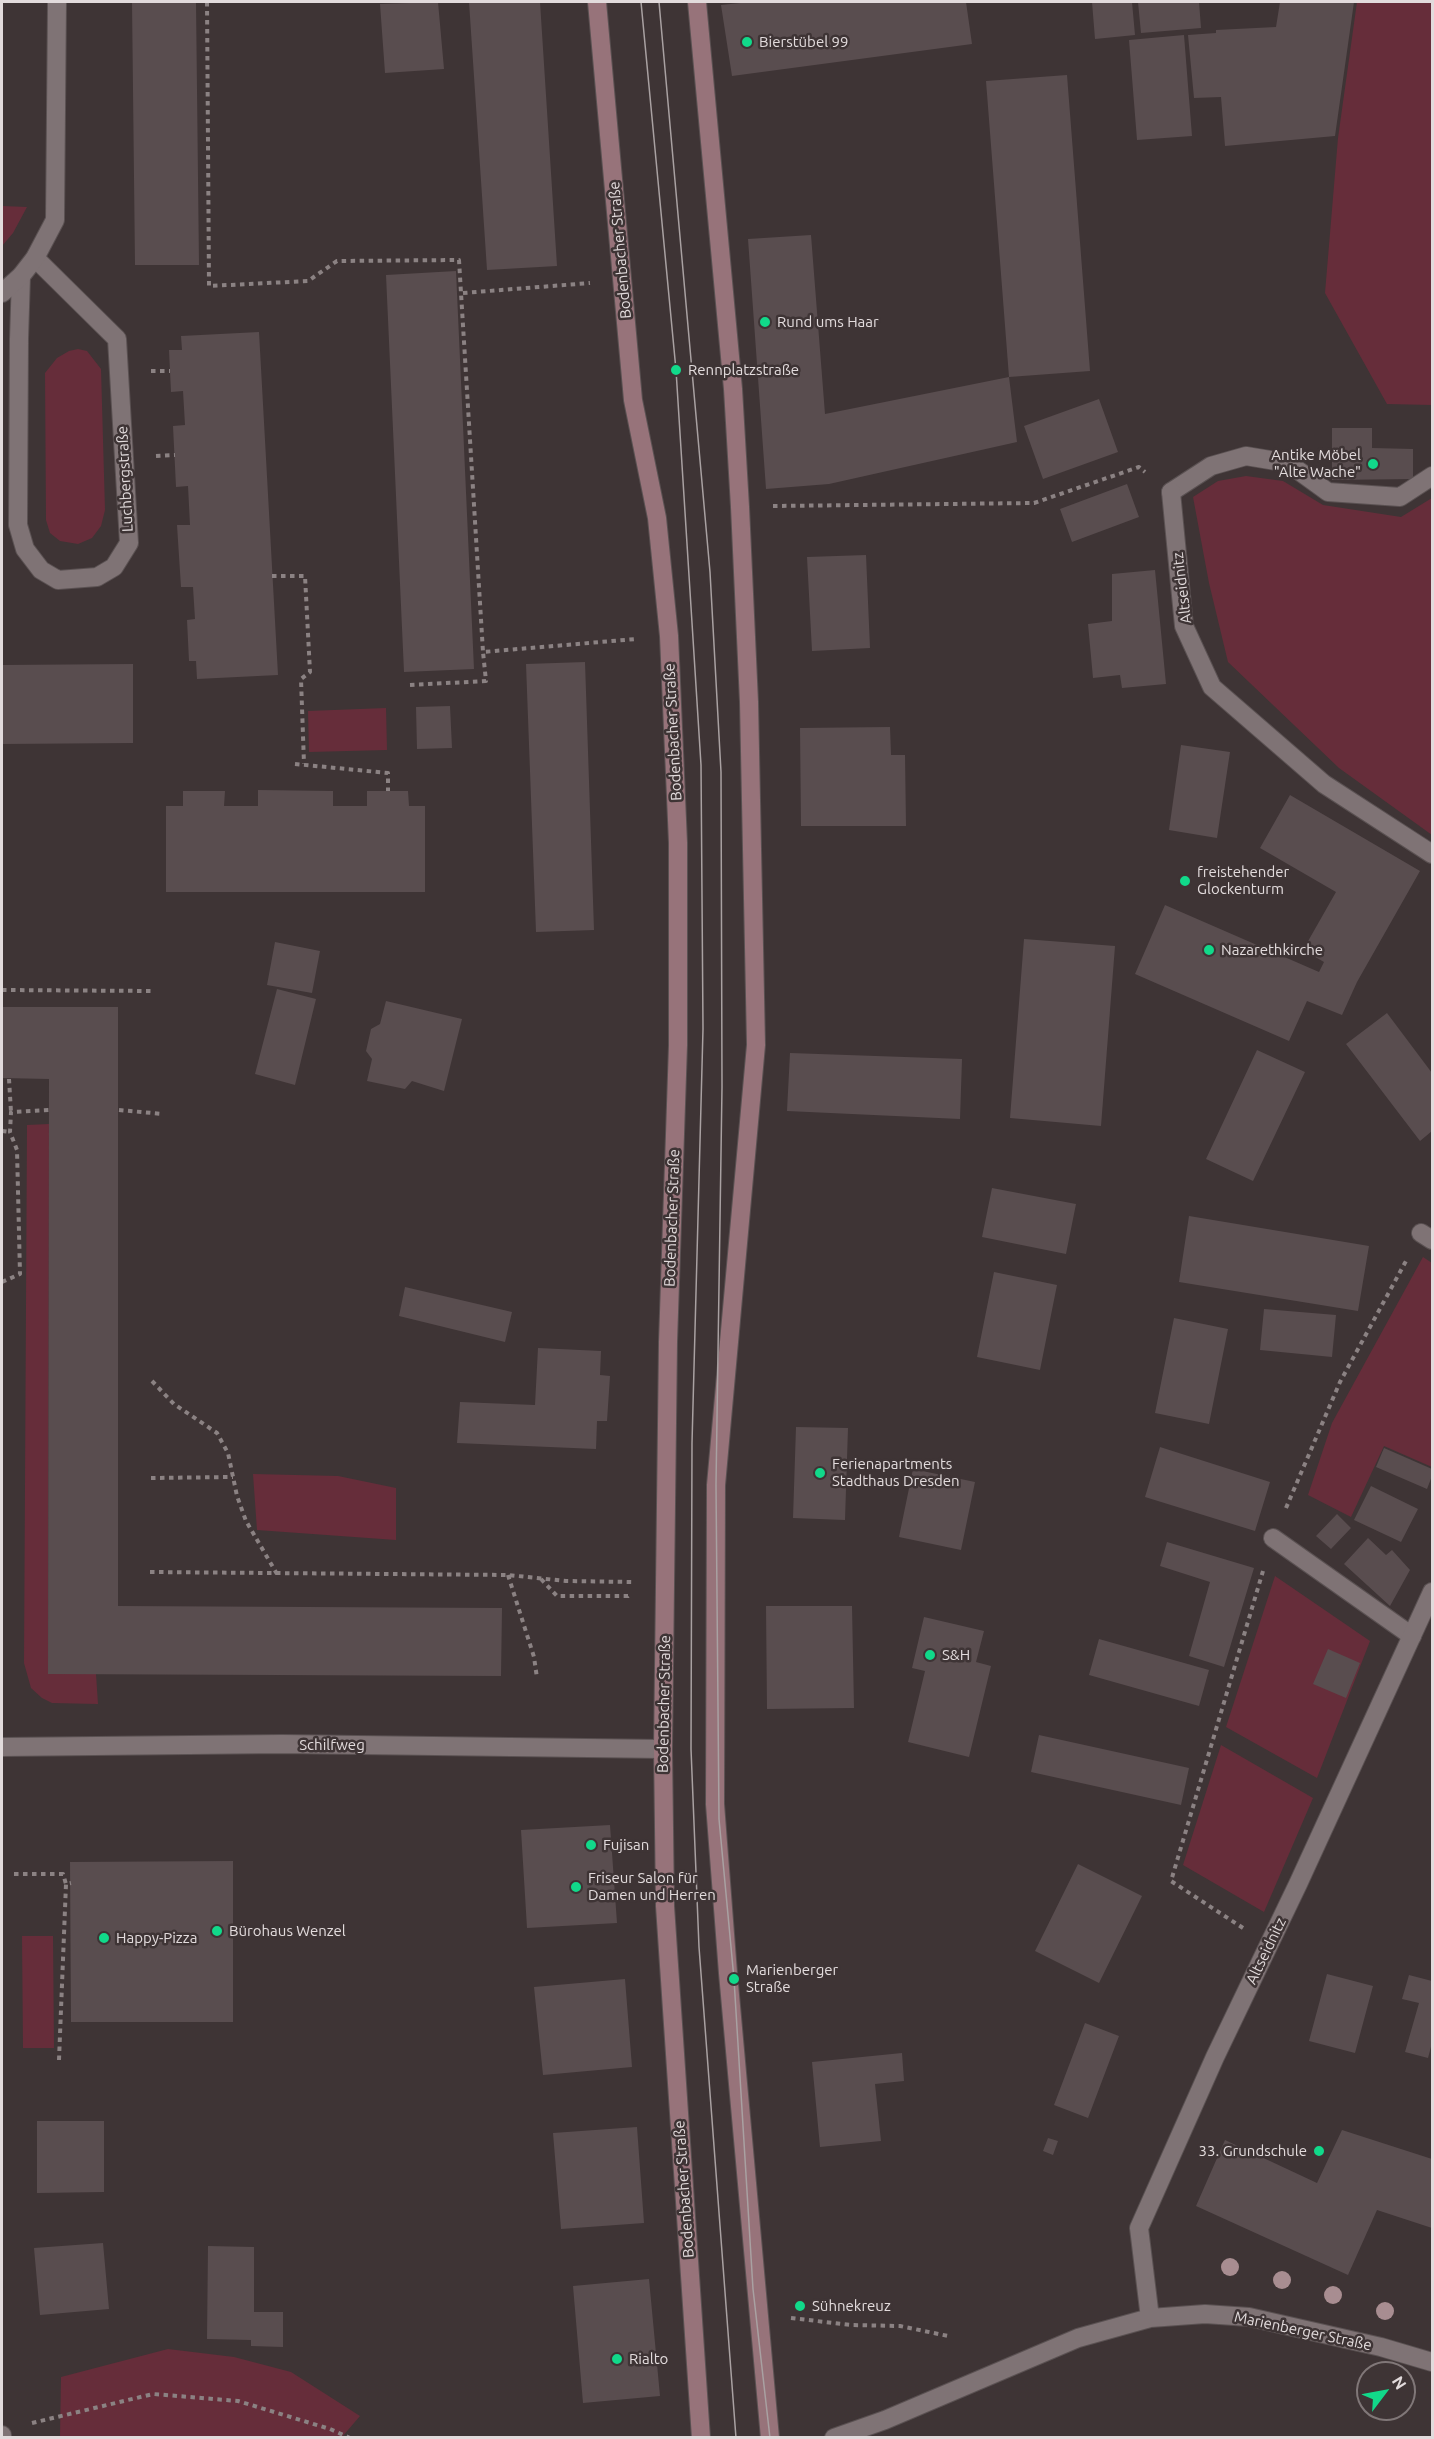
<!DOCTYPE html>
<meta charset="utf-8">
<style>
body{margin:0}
#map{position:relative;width:1434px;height:2439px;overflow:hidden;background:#3e3435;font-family:Ubuntu,sans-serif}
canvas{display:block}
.frame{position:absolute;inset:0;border:3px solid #e2dbdc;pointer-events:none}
.north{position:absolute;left:1356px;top:2361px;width:60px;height:60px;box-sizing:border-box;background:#3e3435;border:2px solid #807778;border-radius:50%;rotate:58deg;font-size:16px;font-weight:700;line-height:24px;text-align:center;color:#e2dbdc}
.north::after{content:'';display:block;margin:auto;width:21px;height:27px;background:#11d98a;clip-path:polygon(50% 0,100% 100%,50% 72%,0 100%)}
</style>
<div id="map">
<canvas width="1434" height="2439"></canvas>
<div class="frame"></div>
<div class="north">N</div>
</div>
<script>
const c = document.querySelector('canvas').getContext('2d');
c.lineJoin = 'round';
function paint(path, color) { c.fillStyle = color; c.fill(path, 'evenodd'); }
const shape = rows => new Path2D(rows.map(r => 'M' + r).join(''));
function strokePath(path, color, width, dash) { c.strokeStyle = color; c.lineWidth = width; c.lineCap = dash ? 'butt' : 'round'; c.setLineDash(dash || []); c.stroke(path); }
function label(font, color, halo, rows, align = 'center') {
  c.font = font + ' Ubuntu,sans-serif'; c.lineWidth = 5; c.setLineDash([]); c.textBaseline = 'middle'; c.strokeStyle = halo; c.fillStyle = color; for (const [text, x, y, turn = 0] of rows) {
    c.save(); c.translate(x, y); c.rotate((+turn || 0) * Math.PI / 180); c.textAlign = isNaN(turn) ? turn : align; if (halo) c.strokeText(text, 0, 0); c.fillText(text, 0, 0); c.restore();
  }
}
paint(shape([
 [1357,2,1432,2,1432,405,1387,404,1325,293,1338,138],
 [2,206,27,207,13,233,2,246],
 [78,349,87,351,101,369,105,510,101,526,92,538,78,544,60,541,50,533,46,520,45,373,57,358,69,351],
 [1246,476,1283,481,1323,505,1401,517,1432,498,1432,835,1339,768,1228,662,1209,583,1193,497,1218,481],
 [386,708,387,750,309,752,308,711],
 [49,1124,48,1674,96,1674,98,1704,52,1703,42,1698,31,1688,24,1663,27,1125],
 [1423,1257,1432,1263,1432,1467,1384,1446,1351,1517,1308,1495,1332,1423],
 [253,1474,338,1476,396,1488,396,1540,257,1530],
 [1275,1576,1370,1641,1317,1778,1226,1727],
 [1221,1745,1313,1798,1264,1912,1183,1865],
 [22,1936,53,1936,54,2048,23,2048],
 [168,2349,234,2357,291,2372,360,2416,342,2437,60,2437,61,2377]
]), '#662d3a');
paint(shape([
 [132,2,196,2,199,265,135,265],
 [438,2,444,69,385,73,380,4],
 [469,2,540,2,557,266,487,270],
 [750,2,966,2,972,44,732,76,721,5],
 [1092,2,1132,2,1135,35,1095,39],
 [1138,2,1199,2,1201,28,1141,33],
 [1280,2,1354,2,1335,136,1225,146,1221,97,1194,98,1188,35,1216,33,1216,30,1276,27],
 [1184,35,1192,136,1137,140,1129,40],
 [1067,75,1090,371,1009,377,986,81],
 [811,235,825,414,1009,377,1017,442,829,484,766,489,748,239],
 [456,271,474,669,404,672,386,275],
 [259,332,278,675,197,679,196,661,189,661,187,620,195,619,193,587,181,587,177,525,190,525,188,486,176,487,173,426,185,425,183,391,171,392,169,350,182,350,181,336],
 [1099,399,1118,452,1043,479,1024,426],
 [1332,428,1372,428,1372,448,1413,449,1413,479,1332,480],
 [1127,484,1139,517,1072,542,1060,509],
 [866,555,870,648,812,651,807,557],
 [1155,570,1166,684,1122,688,1120,675,1093,678,1088,624,1112,621,1112,574],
 [585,662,594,930,536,932,526,664],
 [133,664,133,743,2,744,2,665],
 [450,706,452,748,417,749,416,707],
 [890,727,891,755,905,755,906,826,801,826,800,728],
 [1181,745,1230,752,1217,838,1169,830],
 [258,790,333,791,333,806,367,806,367,791,408,791,409,806,425,806,425,892,166,892,166,806,183,806,183,791,225,791,224,806,258,806],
 [1290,795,1420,871,1357,982,1342,1015,1307,1001,1289,1041,1135,974,1165,905,1319,972,1324,962,1303,950,1336,892,1260,848],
 [1024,939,1115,946,1101,1126,1010,1118],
 [275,942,320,951,312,993,267,985],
 [277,989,316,999,295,1085,255,1074],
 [386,1001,462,1019,444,1091,412,1081,405,1089,367,1081,372,1059,366,1051,371,1029,380,1024],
 [2,1007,118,1007,118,1606,502,1608,501,1676,48,1674,49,1079,2,1078],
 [1387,1013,1432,1073,1432,1131,1420,1141,1346,1044],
 [1257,1050,1305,1072,1253,1181,1206,1159],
 [790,1053,962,1059,960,1119,787,1111],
 [992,1188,1076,1204,1066,1254,982,1237],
 [1189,1216,1369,1246,1358,1311,1179,1282],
 [994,1272,1057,1285,1040,1370,977,1357],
 [405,1287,512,1312,505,1342,399,1316],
 [1264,1309,1336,1315,1332,1357,1260,1350],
 [1174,1318,1228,1329,1209,1424,1155,1413],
 [538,1348,601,1351,600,1375,610,1376,607,1421,597,1421,596,1449,457,1443,460,1402,535,1405],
 [796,1427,848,1428,845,1520,793,1518],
 [1160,1447,1270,1482,1255,1531,1145,1497],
 [1384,1448,1432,1469,1432,1476,1427,1489,1376,1467],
 [913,1469,975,1482,961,1550,899,1537],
 [1371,1486,1418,1509,1401,1542,1354,1520],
 [1337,1514,1351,1528,1331,1549,1316,1536],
 [1368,1538,1386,1555,1392,1550,1410,1570,1390,1606,1344,1564],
 [1167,1542,1254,1568,1224,1667,1189,1656,1210,1582,1160,1566],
 [766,1606,852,1606,854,1708,767,1709],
 [924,1617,984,1631,976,1662,991,1666,969,1757,908,1742,925,1671,912,1668],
 [1099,1639,1209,1670,1199,1706,1089,1675],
 [1328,1649,1360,1663,1346,1698,1313,1684],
 [1039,1735,1189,1768,1181,1805,1031,1772],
 [610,1825,617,1923,527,1928,521,1830],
 [233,1861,233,2022,71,2022,70,1862],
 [1078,1864,1142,1896,1099,1983,1035,1951],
 [1327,1974,1373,1986,1355,2053,1309,2041],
 [1409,1975,1432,1981,1432,2043,1428,2058,1405,2052,1419,2003,1402,1999],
 [625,1979,632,2067,543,2075,534,1987],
 [1085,2023,1119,2036,1088,2118,1054,2105],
 [902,2053,904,2081,875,2084,881,2141,820,2147,812,2062],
 [37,2121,104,2121,104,2192,37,2193],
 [637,2127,644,2223,561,2229,553,2133],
 [1342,2130,1432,2159,1432,2228,1377,2210,1348,2275,1196,2206,1225,2140,1317,2183],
 [1048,2138,1058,2141,1053,2155,1043,2151],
 [103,2243,109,2309,40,2315,34,2248],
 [208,2246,254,2247,254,2312,283,2312,283,2347,251,2346,251,2340,207,2339],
 [649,2279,660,2396,583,2403,573,2286]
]), '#594d4f');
const lane = shape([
 [21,276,19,339,18,525,25,549,41,570,58,580,97,577,114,567,129,543,117,339,35,258],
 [1171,492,1211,466,1246,456,1288,463,1328,492,1400,497,1432,476],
 [1421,1233,1432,1240],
 [1273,1538,1412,1636]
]);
const street = shape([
 [2,293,21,276,35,258,55,220,57,2],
 [1171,492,1184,626,1212,687,1324,784,1432,854],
 [2,1747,282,1744,663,1749],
 [1150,2318,1139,2228,1215,2057,1298,1884,1432,1592],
 [2,2435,2,2438],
 [834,2438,885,2420,1078,2338,1150,2318,1205,2314,1249,2317,1381,2347,1432,2362]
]);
const secondary = shape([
 [597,2,633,400,657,518,669,636,678,843,678,1045,668,1342,663,1749,665,1906,701,2438],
 [697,2,733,389,740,507,749,702,756,1045,716,1485,715,1804,728,1973,770,2438]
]);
strokePath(lane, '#5a5152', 20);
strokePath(street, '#5a5152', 20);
strokePath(secondary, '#5a5152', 20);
strokePath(shape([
 [207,2,209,286,308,281,337,261,459,260,483,652,636,639],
 [463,293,590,283],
 [151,371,170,371],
 [156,456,175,455],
 [773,506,1034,503,1139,467,1145,472],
 [272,576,305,576,310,672,301,679,304,764],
 [410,685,486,681,483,652],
 [295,764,388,773,388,791],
 [2,990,153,991],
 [9,1079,11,1112],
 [119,1110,163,1114],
 [2,1131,10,1132],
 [2,1282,20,1274,17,1150,10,1132,11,1112,49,1110],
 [152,1381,174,1404,217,1433,228,1453,237,1496,246,1521,277,1574],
 [151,1478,233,1477],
 [1286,1508,1340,1382,1406,1261],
 [150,1572,508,1575,566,1581,632,1582],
 [508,1575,534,1657,537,1678],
 [541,1579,557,1596,628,1596,631,1593],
 [14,1874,63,1874,66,1884],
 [1243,1928,1171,1881,1263,1571],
 [59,2060,66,1884,71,1883],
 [791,2318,851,2325,900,2326,948,2336],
 [32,2423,153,2394,238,2401,330,2429,350,2438]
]), '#8b8283', 4, [4.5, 4.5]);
strokePath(lane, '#7f7375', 18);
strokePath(street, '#7f7375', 18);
strokePath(secondary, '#97737a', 18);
strokePath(shape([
 [641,2,676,370,701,765,703,1029,692,1443,691,1749,699,1947,736,2438],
 [659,2,710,572,721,772,722,1087,716,1485,719,1819,734,1979,753,2289,770,2438]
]), '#a9a1a2', 1.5);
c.fillStyle = '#a88d91';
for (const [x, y] of [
 [1230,2267],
 [1282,2280],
 [1333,2295],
 [1385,2311]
]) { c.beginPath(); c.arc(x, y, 9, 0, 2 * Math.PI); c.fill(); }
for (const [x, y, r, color] of [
 [747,42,6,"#11d98a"],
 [765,322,6,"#11d98a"],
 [676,370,6,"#11d98a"],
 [1373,464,6,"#11d98a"],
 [1185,881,6,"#11d98a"],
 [1209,950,6,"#11d98a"],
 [820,1473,6,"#11d98a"],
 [930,1655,6,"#11d98a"],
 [591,1845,6,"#11d98a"],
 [576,1887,6,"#11d98a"],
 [217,1931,6,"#11d98a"],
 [104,1938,6,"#11d98a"],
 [734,1979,6,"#11d98a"],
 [1319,2151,6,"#11d98a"],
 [800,2306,6,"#11d98a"],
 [617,2359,6,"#11d98a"]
]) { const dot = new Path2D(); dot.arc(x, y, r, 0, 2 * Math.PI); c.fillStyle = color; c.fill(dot); strokePath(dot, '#3e3435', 2); }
label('15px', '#e2dbdc', '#3e3435', [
 ["Bierstübel 99",759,42],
 ["Rund ums Haar",777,322],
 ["Rennplatzstraße",688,370],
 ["Antike Möbel",1361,455,"right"],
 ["\"Alte Wache\"",1361,472,"right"],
 ["freistehender",1197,872],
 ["Glockenturm",1197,889],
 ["Nazarethkirche",1221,950],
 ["Ferienapartments",832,1464],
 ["Stadthaus Dresden",832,1481],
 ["S&H",942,1655],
 ["Fujisan",603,1845],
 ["Friseur Salon für",588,1878],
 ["Damen und Herren",588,1895],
 ["Bürohaus Wenzel",229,1931],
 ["Happy-Pizza",116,1938],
 ["Marienberger",746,1970],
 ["Straße",746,1987],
 ["33. Grundschule",1307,2151,"right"],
 ["Sühnekreuz",812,2306],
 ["Rialto",629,2359]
], 'left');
label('15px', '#e2dbdc', '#3e3435', [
 ["Bodenbacher Straße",620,250,-95],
 ["Luchbergstraße",125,479,-93],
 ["Altseidnitz",1182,588,-97],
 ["Bodenbacher Straße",673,732,-93],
 ["Bodenbacher Straße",672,1218,-88],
 ["Bodenbacher Straße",664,1704,-89],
 ["Schilfweg",332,1745],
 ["Altseidnitz",1266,1951,-64],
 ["Bodenbacher Straße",684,2189,-94],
 ["Marienberger Straße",1303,2331,12]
]);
</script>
